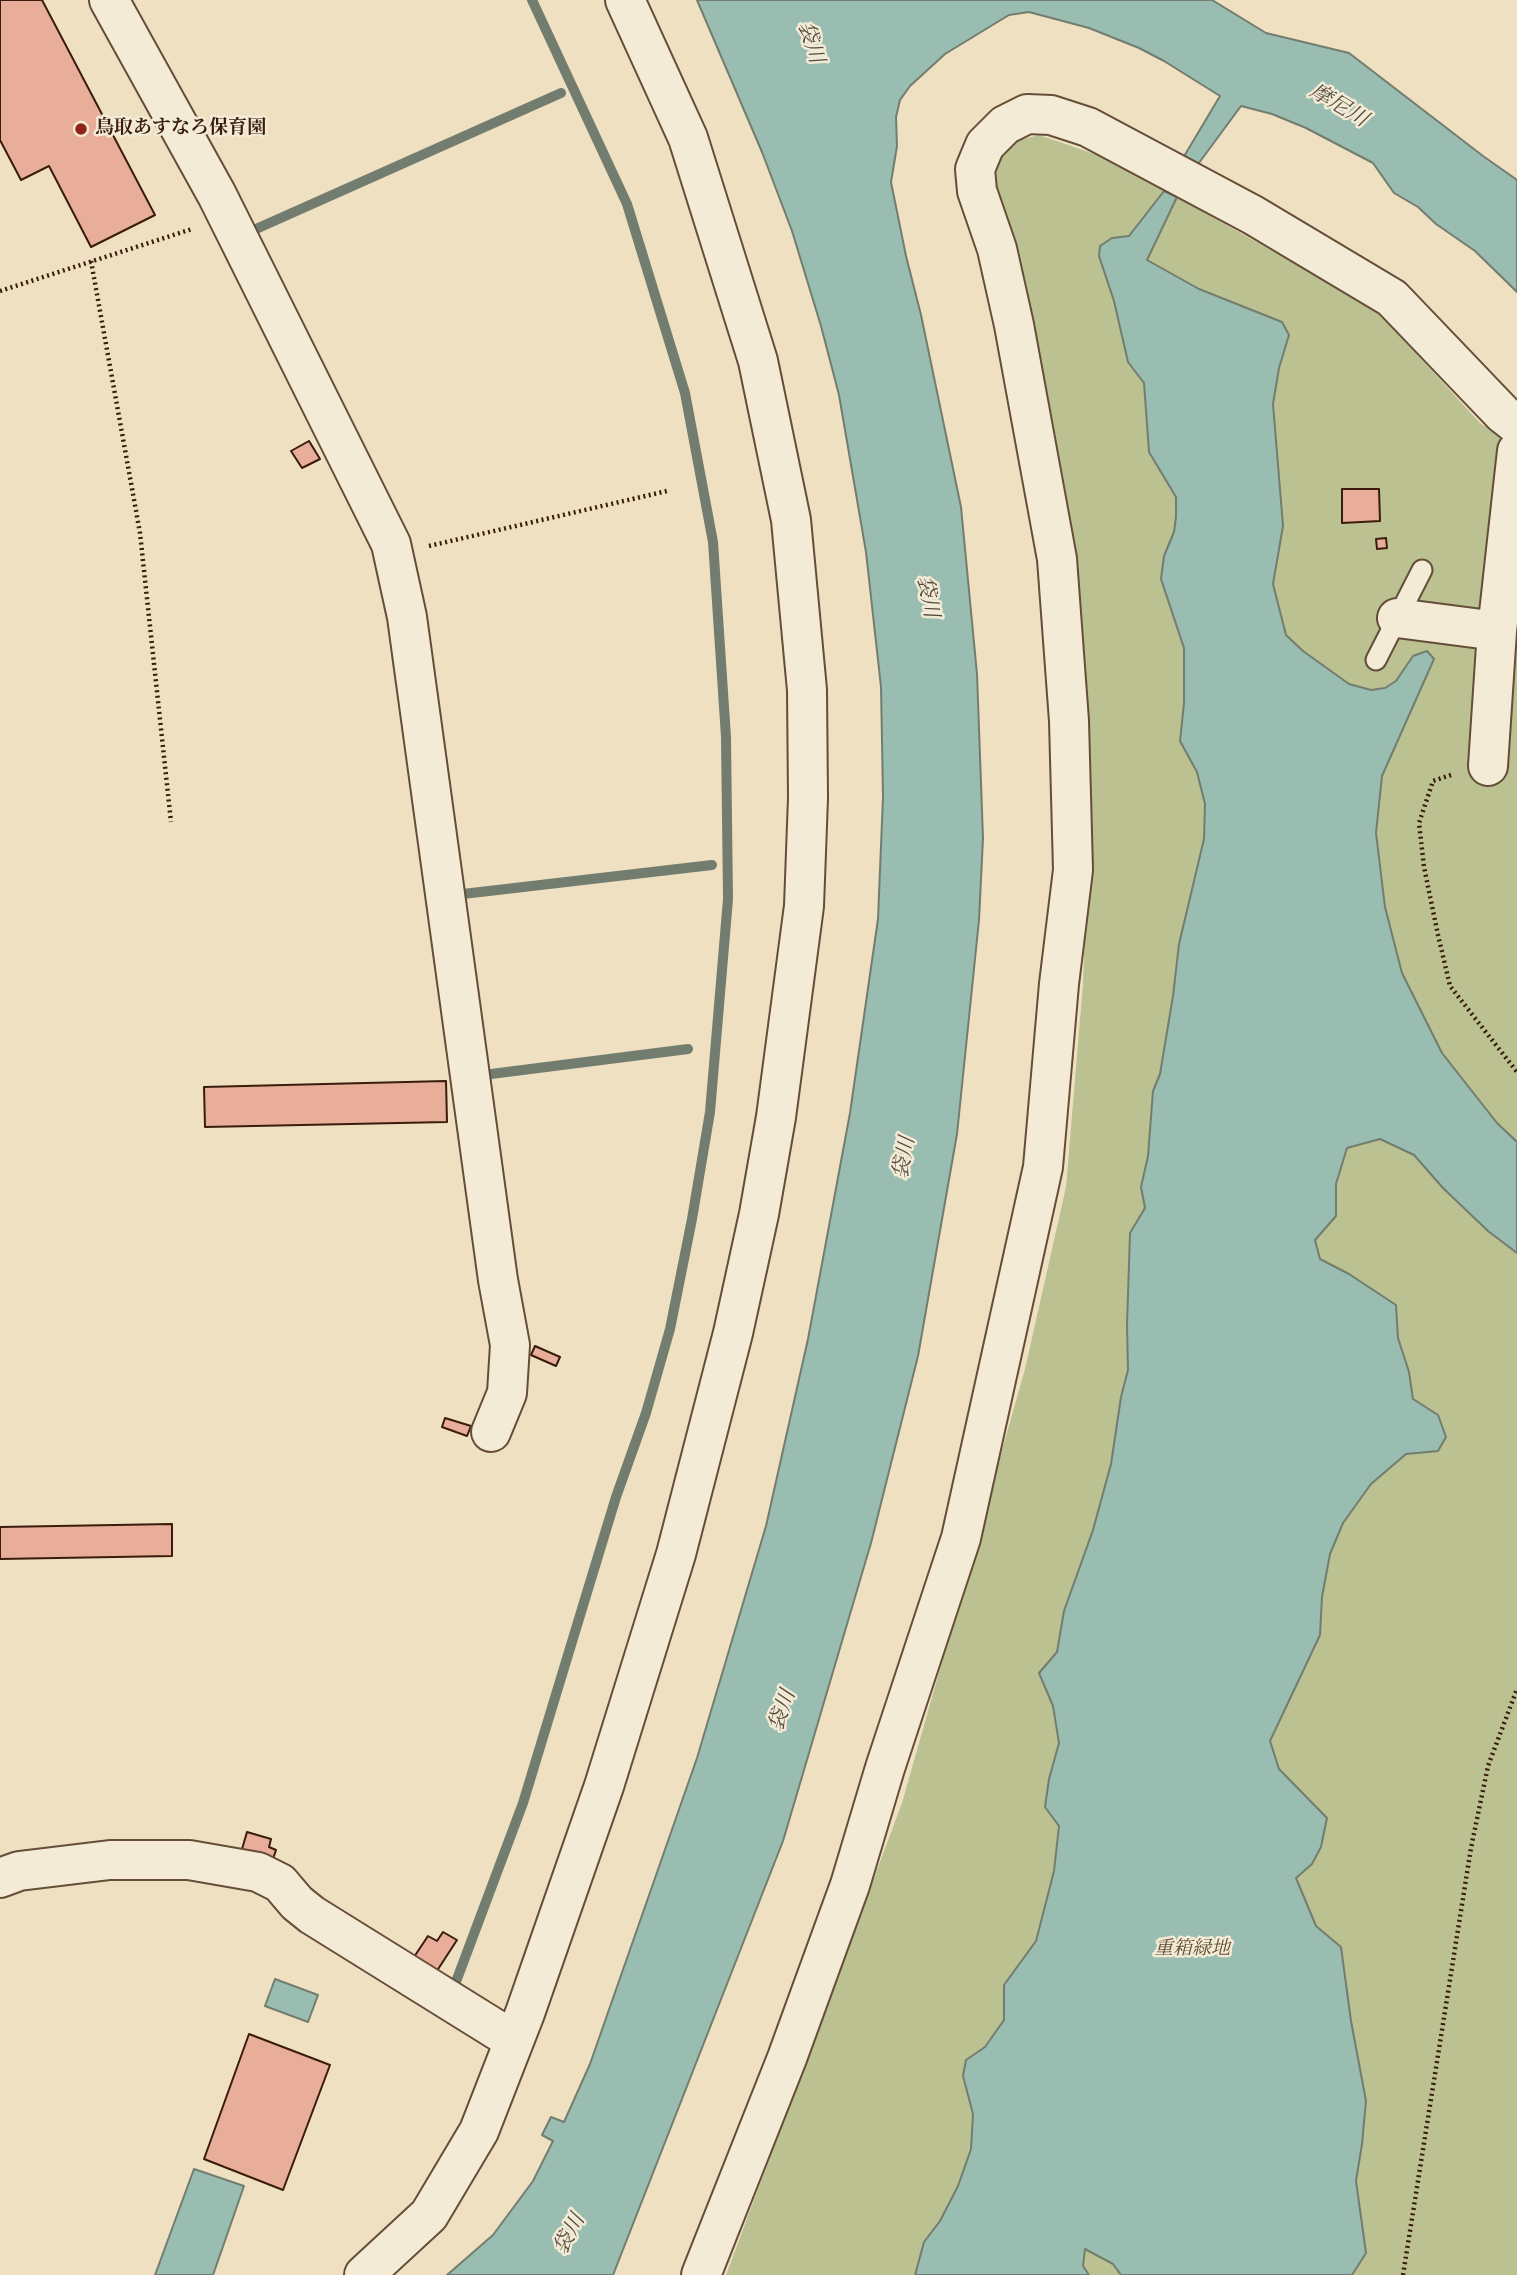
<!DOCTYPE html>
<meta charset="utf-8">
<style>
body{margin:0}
canvas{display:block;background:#eee0c1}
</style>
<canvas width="1517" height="2275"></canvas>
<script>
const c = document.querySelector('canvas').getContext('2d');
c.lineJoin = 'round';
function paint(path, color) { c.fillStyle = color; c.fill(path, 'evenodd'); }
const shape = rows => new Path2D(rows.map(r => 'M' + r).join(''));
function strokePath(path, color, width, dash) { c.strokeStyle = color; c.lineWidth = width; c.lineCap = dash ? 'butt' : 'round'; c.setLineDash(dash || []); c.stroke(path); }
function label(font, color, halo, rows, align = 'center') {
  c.font = font + ' "IM FELL English","Noto Serif JP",serif'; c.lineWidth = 5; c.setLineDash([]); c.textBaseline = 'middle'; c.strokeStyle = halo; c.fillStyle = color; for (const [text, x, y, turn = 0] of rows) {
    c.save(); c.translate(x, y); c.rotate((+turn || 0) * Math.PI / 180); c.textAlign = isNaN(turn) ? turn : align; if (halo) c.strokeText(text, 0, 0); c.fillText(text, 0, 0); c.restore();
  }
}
paint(shape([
 [1039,135,1112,160,1376,310,1481,424,1517,443,1517,2275,726,2275,902,1803,1025,1369,1066,1187,1083,984,1091,758,1048,395,1009,234,988,180,1008,143]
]), '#bbc191');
const water = shape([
 [697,0,1212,0,1266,33,1349,53,1483,156,1517,180,1517,292,1475,251,1436,224,1418,207,1394,193,1373,163,1306,128,1272,114,1241,106,1196,167,1183,158,1220,96,1164,61,1139,48,1089,28,1029,12,1009,15,945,54,910,86,900,100,896,117,897,146,891,182,906,256,921,315,961,507,977,674,983,838,979,920,957,1134,918,1356,871,1543,783,1841,613,2275,447,2275,493,2235,533,2181,553,2141,542,2135,551,2117,564,2122,590,2064,697,1758,766,1526,808,1339,850,1113,878,919,883,797,881,687,866,552,839,395,821,326,792,231,762,152,697,0],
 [1164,191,1177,197,1147,260,1199,289,1282,322,1289,335,1279,368,1273,404,1283,526,1273,584,1286,635,1303,651,1349,684,1371,690,1385,688,1396,681,1413,656,1427,651,1434,659,1382,776,1376,833,1385,907,1402,973,1442,1053,1497,1123,1517,1142,1517,1253,1488,1231,1443,1188,1414,1155,1380,1139,1347,1148,1336,1184,1336,1216,1315,1240,1320,1259,1349,1274,1396,1305,1398,1338,1409,1372,1413,1399,1438,1415,1446,1437,1438,1451,1406,1454,1371,1484,1343,1523,1330,1554,1322,1597,1320,1635,1270,1741,1279,1769,1327,1818,1321,1847,1312,1864,1296,1878,1316,1926,1341,1947,1351,2021,1366,2101,1362,2144,1356,2181,1366,2253,1352,2275,1121,2275,1113,2264,1085,2249,1083,2266,1089,2275,915,2275,924,2242,940,2221,958,2186,971,2149,973,2114,963,2076,966,2060,985,2047,1004,2020,1004,1985,1036,1941,1054,1871,1059,1826,1045,1807,1049,1779,1059,1743,1053,1706,1039,1673,1057,1652,1064,1611,1093,1530,1111,1464,1121,1397,1128,1370,1127,1325,1130,1233,1145,1208,1141,1187,1148,1156,1153,1091,1160,1074,1173,996,1179,944,1204,839,1205,804,1197,772,1180,741,1184,703,1184,648,1161,579,1164,556,1174,532,1176,517,1176,497,1149,452,1144,383,1128,362,1114,301,1099,256,1100,246,1112,238,1129,236,1164,191],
 [275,1979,318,1995,308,2022,265,2006,275,1979],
 [194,2169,244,2186,213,2275,155,2275,194,2169]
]);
paint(water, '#99bdb1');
strokePath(water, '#737d6f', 2);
strokePath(shape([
 [256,229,561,93],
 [463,894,712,865],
 [491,1074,688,1049],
 [454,1987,523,1803,616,1497,646,1413,670,1329,692,1219,710,1112,728,899,726,737,713,542,685,393,627,204,532,0]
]), '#737d6f', 10);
const building = shape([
 [0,0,42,0,155,215,91,247,49,166,21,180,0,140,0,0],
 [309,441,320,459,302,468,291,451,309,441],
 [1342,489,1379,489,1380,521,1342,523,1342,489],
 [1386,538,1387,548,1377,549,1376,539,1386,538],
 [446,1081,447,1122,205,1127,204,1087,446,1081],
 [535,1346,560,1357,556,1366,531,1355,535,1346],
 [445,1418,471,1426,467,1436,442,1427,445,1418],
 [172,1524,172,1556,0,1559,0,1527,172,1524],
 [247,1832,271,1839,269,1847,276,1850,273,1859,240,1856,247,1832],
 [443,1932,457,1940,433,1977,410,1963,428,1936,437,1941,443,1932],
 [249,2034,330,2065,283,2190,204,2159,249,2034]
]);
paint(building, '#e9ae99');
strokePath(building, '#391c0b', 2);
const lane = shape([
 [1376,660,1422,570]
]);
const street = shape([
 [109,0,217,195,391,544,407,617,498,1280,510,1345,507,1393,491,1432],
 [1397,618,1497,631],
 [1488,766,1497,631,1517,451],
 [0,1878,19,1871,110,1860,189,1860,258,1872,280,1883,297,1903,312,1915,513,2040],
 [364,2275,429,2215,479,2131,525,2013,604,1786,676,1554,733,1333,759,1214,776,1117,804,906,808,798,807,690,791,520,758,361,688,138,625,0],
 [701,2275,787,2058,850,1885,885,1768,961,1538,1043,1167,1059,984,1073,870,1069,721,1057,559,1014,325,997,249,977,191,975,169,985,145,1005,125,1027,114,1051,115,1088,127,1253,215,1392,298,1503,414,1517,425]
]);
strokePath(lane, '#664d38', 23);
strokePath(street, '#664d38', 42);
strokePath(shape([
 [91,261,140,533,171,822],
 [0,291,192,229],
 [429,546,667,491],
 [1451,775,1433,781,1419,823,1424,867,1438,935,1450,986,1517,1072],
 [1403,2275,1471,1848,1488,1766,1517,1689]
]), '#391c0b', 4.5, [2, 3.5]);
strokePath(lane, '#f4ebd7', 19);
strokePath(street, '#f4ebd7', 38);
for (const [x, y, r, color] of [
 [81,129,7,"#8f2418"]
]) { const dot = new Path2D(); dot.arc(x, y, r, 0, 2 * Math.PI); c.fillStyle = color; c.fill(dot); strokePath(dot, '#f4ebd7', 2.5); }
label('bold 19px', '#391c0b', '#f4ebd7', [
 ["鳥取あすなろ保育園",95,129]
], 'left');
label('italic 19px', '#604e33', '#f4ebd7', [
 ["重箱緑地",1192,1950]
]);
label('italic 21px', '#564c3d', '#f4ebd7', [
 ["袋川",809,43,72],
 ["摩尼川",1338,107,31],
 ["袋川",926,597,79],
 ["袋川",906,1158,-80],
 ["袋川",784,1711,-71],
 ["袋川",571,2235,-62]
]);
</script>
